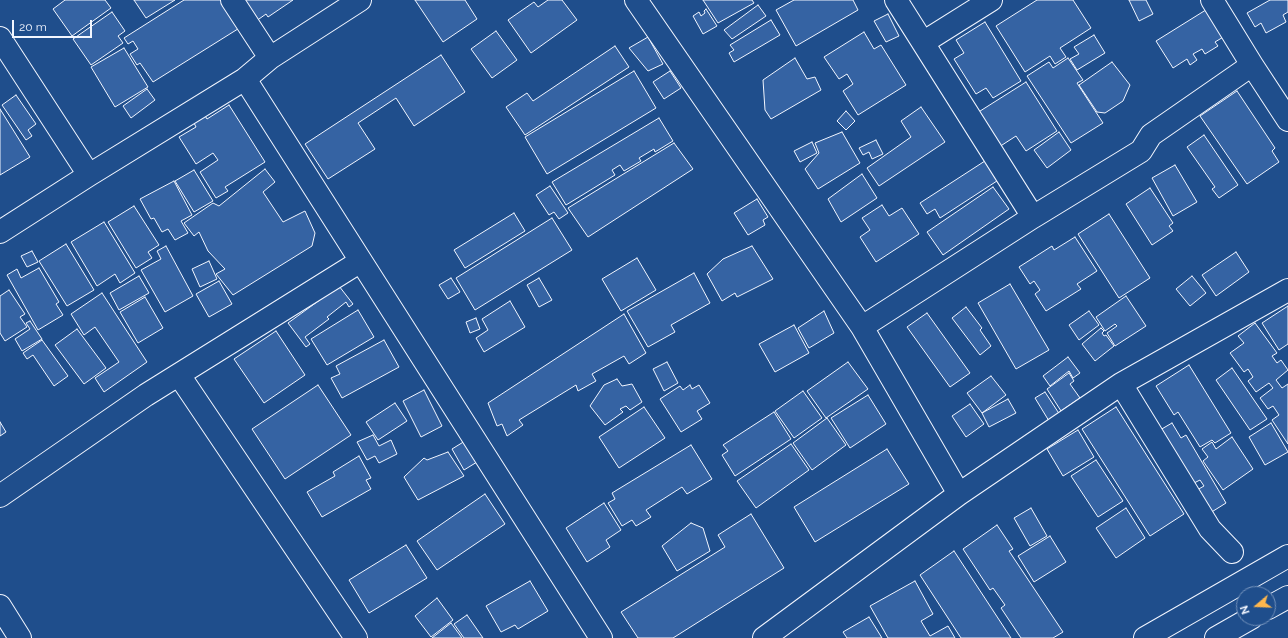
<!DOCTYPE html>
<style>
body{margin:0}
#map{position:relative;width:1288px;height:638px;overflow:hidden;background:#1f4e8c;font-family:Raleway,sans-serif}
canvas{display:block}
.north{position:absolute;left:1236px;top:586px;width:40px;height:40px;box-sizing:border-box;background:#1f4e8c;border:1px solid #7391ba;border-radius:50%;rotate:251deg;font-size:11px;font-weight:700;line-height:16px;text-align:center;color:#f2f6ff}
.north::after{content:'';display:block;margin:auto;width:14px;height:18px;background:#ffb74d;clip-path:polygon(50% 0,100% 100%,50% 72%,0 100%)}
.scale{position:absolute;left:12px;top:20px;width:80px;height:18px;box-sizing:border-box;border:2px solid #f2f6ff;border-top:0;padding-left:5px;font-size:12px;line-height:14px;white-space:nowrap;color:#f2f6ff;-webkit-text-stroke:3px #1f4e8c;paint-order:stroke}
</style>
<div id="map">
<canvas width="1288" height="638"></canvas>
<div class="north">N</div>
<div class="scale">20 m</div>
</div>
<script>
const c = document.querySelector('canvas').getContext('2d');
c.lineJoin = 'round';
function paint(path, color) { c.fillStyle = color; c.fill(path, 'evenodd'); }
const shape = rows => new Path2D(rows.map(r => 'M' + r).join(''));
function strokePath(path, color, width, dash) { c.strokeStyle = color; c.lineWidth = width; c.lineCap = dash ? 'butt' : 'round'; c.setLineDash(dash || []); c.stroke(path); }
const building = shape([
 [65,0,105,0,111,8,72,36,53,9,65,0],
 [134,0,175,0,146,18,134,0],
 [184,0,224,0,241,27,153,82,140,63,137,65,130,54,138,49,133,41,128,44,124,38,184,0],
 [235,0,293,0,268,17,266,14,252,24,235,0],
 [415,0,465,0,477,19,443,42,415,0],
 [548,0,562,0,577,20,531,53,508,20,534,2,538,7,548,0],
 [703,0,752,0,754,3,718,23,703,0],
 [794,0,853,0,858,10,796,46,776,10,794,0],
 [1037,0,1073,0,1091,28,1060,48,1066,57,1055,64,1050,56,1025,72,996,26,1037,0],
 [1129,0,1146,0,1153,14,1139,21,1129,0],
 [1270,0,1288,0,1288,12,1283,15,1286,22,1266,33,1261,23,1255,27,1247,13,1270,0],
 [758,5,766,16,732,39,724,30,758,5],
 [1209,8,1225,36,1215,42,1218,46,1205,54,1202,49,1193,54,1197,60,1190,65,1187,59,1173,68,1156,41,1209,8],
 [706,9,717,26,703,34,693,16,699,12,701,16,705,13,704,11,706,9],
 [112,12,125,31,118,36,123,43,91,65,73,39,112,12],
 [888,14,899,36,886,42,874,21,888,14],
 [771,20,780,35,734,62,729,53,734,50,730,45,771,20],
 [985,22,1021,81,993,98,986,88,976,94,954,59,964,53,956,40,985,22],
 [496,31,517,60,492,78,471,49,496,31],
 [864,32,874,49,881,45,906,85,858,115,843,91,853,84,847,74,839,79,824,57,864,32],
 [1094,35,1105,53,1077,70,1070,59,1079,54,1074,47,1094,35],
 [648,37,663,64,648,71,629,48,648,37],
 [615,46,629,67,525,135,506,107,527,93,533,101,615,46],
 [124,48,148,87,115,107,91,67,124,48],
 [441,55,465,92,414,126,396,98,358,123,375,149,328,179,305,144,441,55],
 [795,58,807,79,815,77,821,90,771,119,765,110,763,80,795,58],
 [1068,58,1083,80,1077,83,1103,123,1071,143,1027,76,1049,62,1053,68,1068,58],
 [1112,62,1130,85,1123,101,1105,113,1097,112,1079,85,1112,62],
 [634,71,656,108,547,174,525,137,634,71],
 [670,71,681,88,664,99,653,82,670,71],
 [1026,82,1057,131,1026,151,1016,136,999,147,977,113,1026,82],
 [147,89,155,100,131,118,123,106,147,89],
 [1237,91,1275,148,1272,151,1279,162,1247,184,1200,116,1237,91],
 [16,95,36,124,28,130,32,136,26,140,2,105,16,95],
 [229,105,265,162,225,187,228,191,216,198,200,172,218,160,213,153,196,164,179,137,196,127,193,121,204,114,207,119,229,105],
 [921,107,945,142,879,186,867,168,911,137,901,121,921,107],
 [0,109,30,157,0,175,0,109],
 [846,111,855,121,846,130,837,121,846,111],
 [659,118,673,141,655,152,654,149,639,158,641,161,624,171,620,165,612,170,615,175,566,205,552,182,659,118],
 [842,132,860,163,818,189,805,169,819,153,815,143,842,132],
 [1059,132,1071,150,1047,168,1034,150,1059,132],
 [1204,135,1238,185,1219,198,1212,189,1215,187,1187,147,1204,135],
 [876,140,883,154,872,159,869,152,863,155,859,148,876,140],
 [812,142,817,153,800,162,794,151,812,142],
 [674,143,693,169,588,237,568,208,674,143],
 [988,159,1000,179,940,218,935,209,927,214,920,203,988,159],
 [1175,165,1197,202,1173,216,1152,178,1175,165],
 [265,169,275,182,263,192,283,222,305,211,315,233,312,246,233,295,216,274,225,269,208,251,199,232,194,236,184,223,213,203,219,206,265,169],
 [194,170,213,201,194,212,175,181,194,170],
 [862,174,877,198,841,222,828,199,862,174],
 [174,181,192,215,181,221,188,233,175,240,168,229,162,232,154,218,151,219,140,199,174,181],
 [550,186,568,213,559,219,554,212,549,215,536,195,550,186],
 [993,187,1009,209,943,255,927,232,993,187],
 [1150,188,1173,223,1169,226,1173,231,1152,245,1126,204,1150,188],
 [757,199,768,217,763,220,765,225,748,235,734,213,757,199],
 [882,205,889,216,902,208,919,234,876,262,860,237,870,230,862,218,882,205],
 [134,206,159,245,148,252,152,258,136,268,108,222,134,206],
 [514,213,525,231,465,268,454,250,514,213],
 [1109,214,1150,278,1119,298,1078,234,1109,214],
 [552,218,572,250,475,310,456,278,552,218],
 [104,222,135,273,120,283,115,274,97,286,71,242,104,222],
 [1075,237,1097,271,1077,284,1081,289,1046,311,1035,294,1040,290,1034,281,1030,284,1019,267,1052,246,1054,250,1075,237],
 [66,244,94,290,67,306,39,261,66,244],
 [166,246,193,296,165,312,141,270,161,259,157,251,166,246],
 [752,246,773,279,737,297,735,293,722,301,707,274,723,259,752,246],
 [32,251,38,262,27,267,21,256,32,251],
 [1236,252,1249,272,1216,296,1202,275,1236,252],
 [637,258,656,290,621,311,602,279,637,258],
 [209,261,217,279,200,287,192,269,209,261],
 [39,268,59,302,56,304,63,315,38,330,7,275,17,269,21,278,39,268],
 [694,273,710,303,671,325,675,332,648,347,627,311,694,273],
 [139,276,149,293,119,310,110,293,139,276],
 [1192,276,1206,293,1190,306,1176,289,1192,276],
 [451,278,460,292,448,299,439,285,451,278],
 [539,278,552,300,539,307,527,285,539,278],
 [219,281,232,304,209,317,196,294,219,281],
 [1010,284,1049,350,1016,369,978,303,1010,284],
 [339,286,353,304,349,307,346,302,327,317,329,319,305,337,310,344,306,347,288,323,339,286],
 [9,290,25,314,20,317,27,327,5,341,0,333,0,296,9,290],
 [102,293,147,362,104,392,95,378,119,362,95,327,84,335,71,314,102,293],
 [1126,296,1146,326,1115,346,1107,333,1117,326,1115,324,1105,331,1096,317,1126,296],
 [145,297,163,328,138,343,120,312,145,297],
 [510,301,525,327,484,352,476,338,488,330,482,319,510,301],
 [1288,306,1288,344,1279,350,1262,323,1288,306],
 [966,307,982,328,980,330,991,346,980,355,952,318,966,307],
 [358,310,374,337,327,365,311,339,358,310],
 [824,311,834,333,809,348,798,328,824,311],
 [1089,311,1099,325,1079,340,1069,325,1089,311],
 [927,313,970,373,950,387,907,327,927,313],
 [624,314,646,353,629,364,624,356,592,374,596,381,578,391,576,385,519,420,523,425,507,436,502,424,497,426,488,403,624,314],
 [476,318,480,329,470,333,466,322,476,318],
 [30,321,42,339,22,351,15,339,30,329,26,323,30,321],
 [1255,323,1277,353,1272,356,1277,363,1281,360,1288,370,1276,380,1282,388,1288,384,1288,444,1272,420,1279,415,1273,406,1268,409,1260,398,1273,388,1269,383,1256,392,1248,381,1253,377,1248,369,1244,372,1230,353,1244,343,1238,336,1255,323],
 [794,325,809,353,775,372,759,344,794,325],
 [1101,328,1104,331,1102,333,1104,336,1106,335,1114,346,1095,361,1082,344,1101,328],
 [77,329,106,368,84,384,55,345,77,329],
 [276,331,305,375,264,403,234,359,276,331],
 [42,340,68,376,54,386,33,355,27,359,23,353,42,340],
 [384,340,399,367,342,398,331,378,340,374,336,366,384,340],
 [1068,357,1080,373,1073,378,1069,371,1050,386,1043,376,1068,357],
 [667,362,678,383,664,391,653,369,667,362],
 [848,362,868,389,826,418,807,391,848,362],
 [1189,365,1231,433,1215,443,1212,440,1200,447,1178,412,1174,415,1156,386,1189,365],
 [1232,368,1267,419,1250,430,1216,380,1232,368],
 [1069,373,1074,381,1070,384,1080,398,1061,411,1047,389,1069,373],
 [991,376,1006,395,982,413,967,393,991,376],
 [617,379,622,386,632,384,642,402,630,410,626,406,620,409,623,412,605,425,590,406,604,385,617,379],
 [318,385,351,435,285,479,252,429,318,385],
 [690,385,692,389,699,385,710,403,697,411,702,419,681,432,660,399,680,386,683,390,690,385],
 [424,390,442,426,421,437,403,401,424,390],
 [803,391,822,418,794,438,775,411,803,391],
 [1045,392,1060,415,1049,421,1035,398,1045,392],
 [868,395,886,424,850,448,831,418,868,395],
 [1008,399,1016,413,989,427,982,413,1008,399],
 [395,403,407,421,378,440,366,422,395,403],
 [970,404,984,424,966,437,952,416,970,404],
 [644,407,665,438,619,468,599,437,644,407],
 [1116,407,1184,514,1150,536,1082,429,1116,407],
 [774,412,791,439,735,476,722,455,728,451,723,445,774,412],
 [827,418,846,445,812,470,793,443,827,418],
 [0,422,6,432,0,436,0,422],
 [1172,423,1181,438,1186,435,1226,503,1210,513,1197,490,1204,486,1200,480,1192,484,1160,430,1172,423],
 [1271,423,1288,452,1265,465,1249,437,1271,423],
 [1078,430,1094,457,1063,476,1047,449,1078,430],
 [373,435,379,446,391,440,397,454,379,463,375,456,367,460,357,442,373,435],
 [1232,437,1253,469,1223,490,1203,461,1208,457,1202,449,1212,442,1216,449,1232,437],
 [465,441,477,462,464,470,452,449,465,441],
 [791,444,809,470,756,508,737,481,791,444],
 [691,445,712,479,687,494,682,487,646,510,651,517,636,526,632,520,622,526,608,503,615,499,612,493,691,445],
 [887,449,909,484,815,542,794,507,887,449],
 [448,452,464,476,418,500,404,477,424,458,427,460,448,452],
 [359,456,371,478,366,480,371,489,322,517,307,492,335,476,333,472,359,456],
 [1096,460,1123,501,1098,517,1071,476,1096,460],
 [485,494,505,524,437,570,417,541,485,494],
 [604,503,621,530,606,540,610,547,587,562,566,528,604,503],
 [1031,508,1047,536,1030,546,1014,518,1031,508],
 [1126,508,1145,538,1116,558,1096,528,1126,508],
 [751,514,784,568,673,638,638,638,621,612,725,547,718,535,751,514],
 [691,523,703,528,710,551,677,571,662,546,691,523],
 [997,525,1013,549,1009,551,1063,632,1053,638,1021,638,1001,608,1005,605,993,588,990,590,963,549,997,525],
 [1050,536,1066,562,1034,582,1018,556,1050,536],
 [406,545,427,578,369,613,349,580,406,545],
 [954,551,1011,638,961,638,920,575,954,551],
 [530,581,548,611,518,629,515,625,501,632,486,606,530,581],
 [915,581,933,614,921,621,930,636,948,626,955,638,888,638,870,606,915,581],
 [437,598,453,620,431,637,415,616,437,598],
 [467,615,483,638,464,638,454,624,467,615],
 [869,617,882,638,847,638,843,632,869,617],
 [451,623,462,638,432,638,451,623]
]);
paint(building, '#3563a3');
strokePath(building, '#f2f6ff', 1);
const minor = shape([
 [232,0,270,58],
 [636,0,862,327,959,494],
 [0,38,89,175],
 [924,42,991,0],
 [1252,65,1288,120],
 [245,79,601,638],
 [1033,217,1141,151,1151,135,1252,65,1212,0],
 [0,232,89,175,245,79,270,58,360,0],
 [862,327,1033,217,896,0],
 [179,375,356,638],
 [1121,384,1210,529,1232,552],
 [0,496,146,395,361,261],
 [0,606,20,638],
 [764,638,959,494,1121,384,1288,290]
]);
const major = shape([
 [1268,608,1288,597],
 [1145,638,1288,556],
 [1216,638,1251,618]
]);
strokePath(minor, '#f2f6ff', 24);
strokePath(major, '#f2f6ff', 24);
strokePath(minor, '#1f4e8c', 22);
strokePath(major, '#1f4e8c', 22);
</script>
